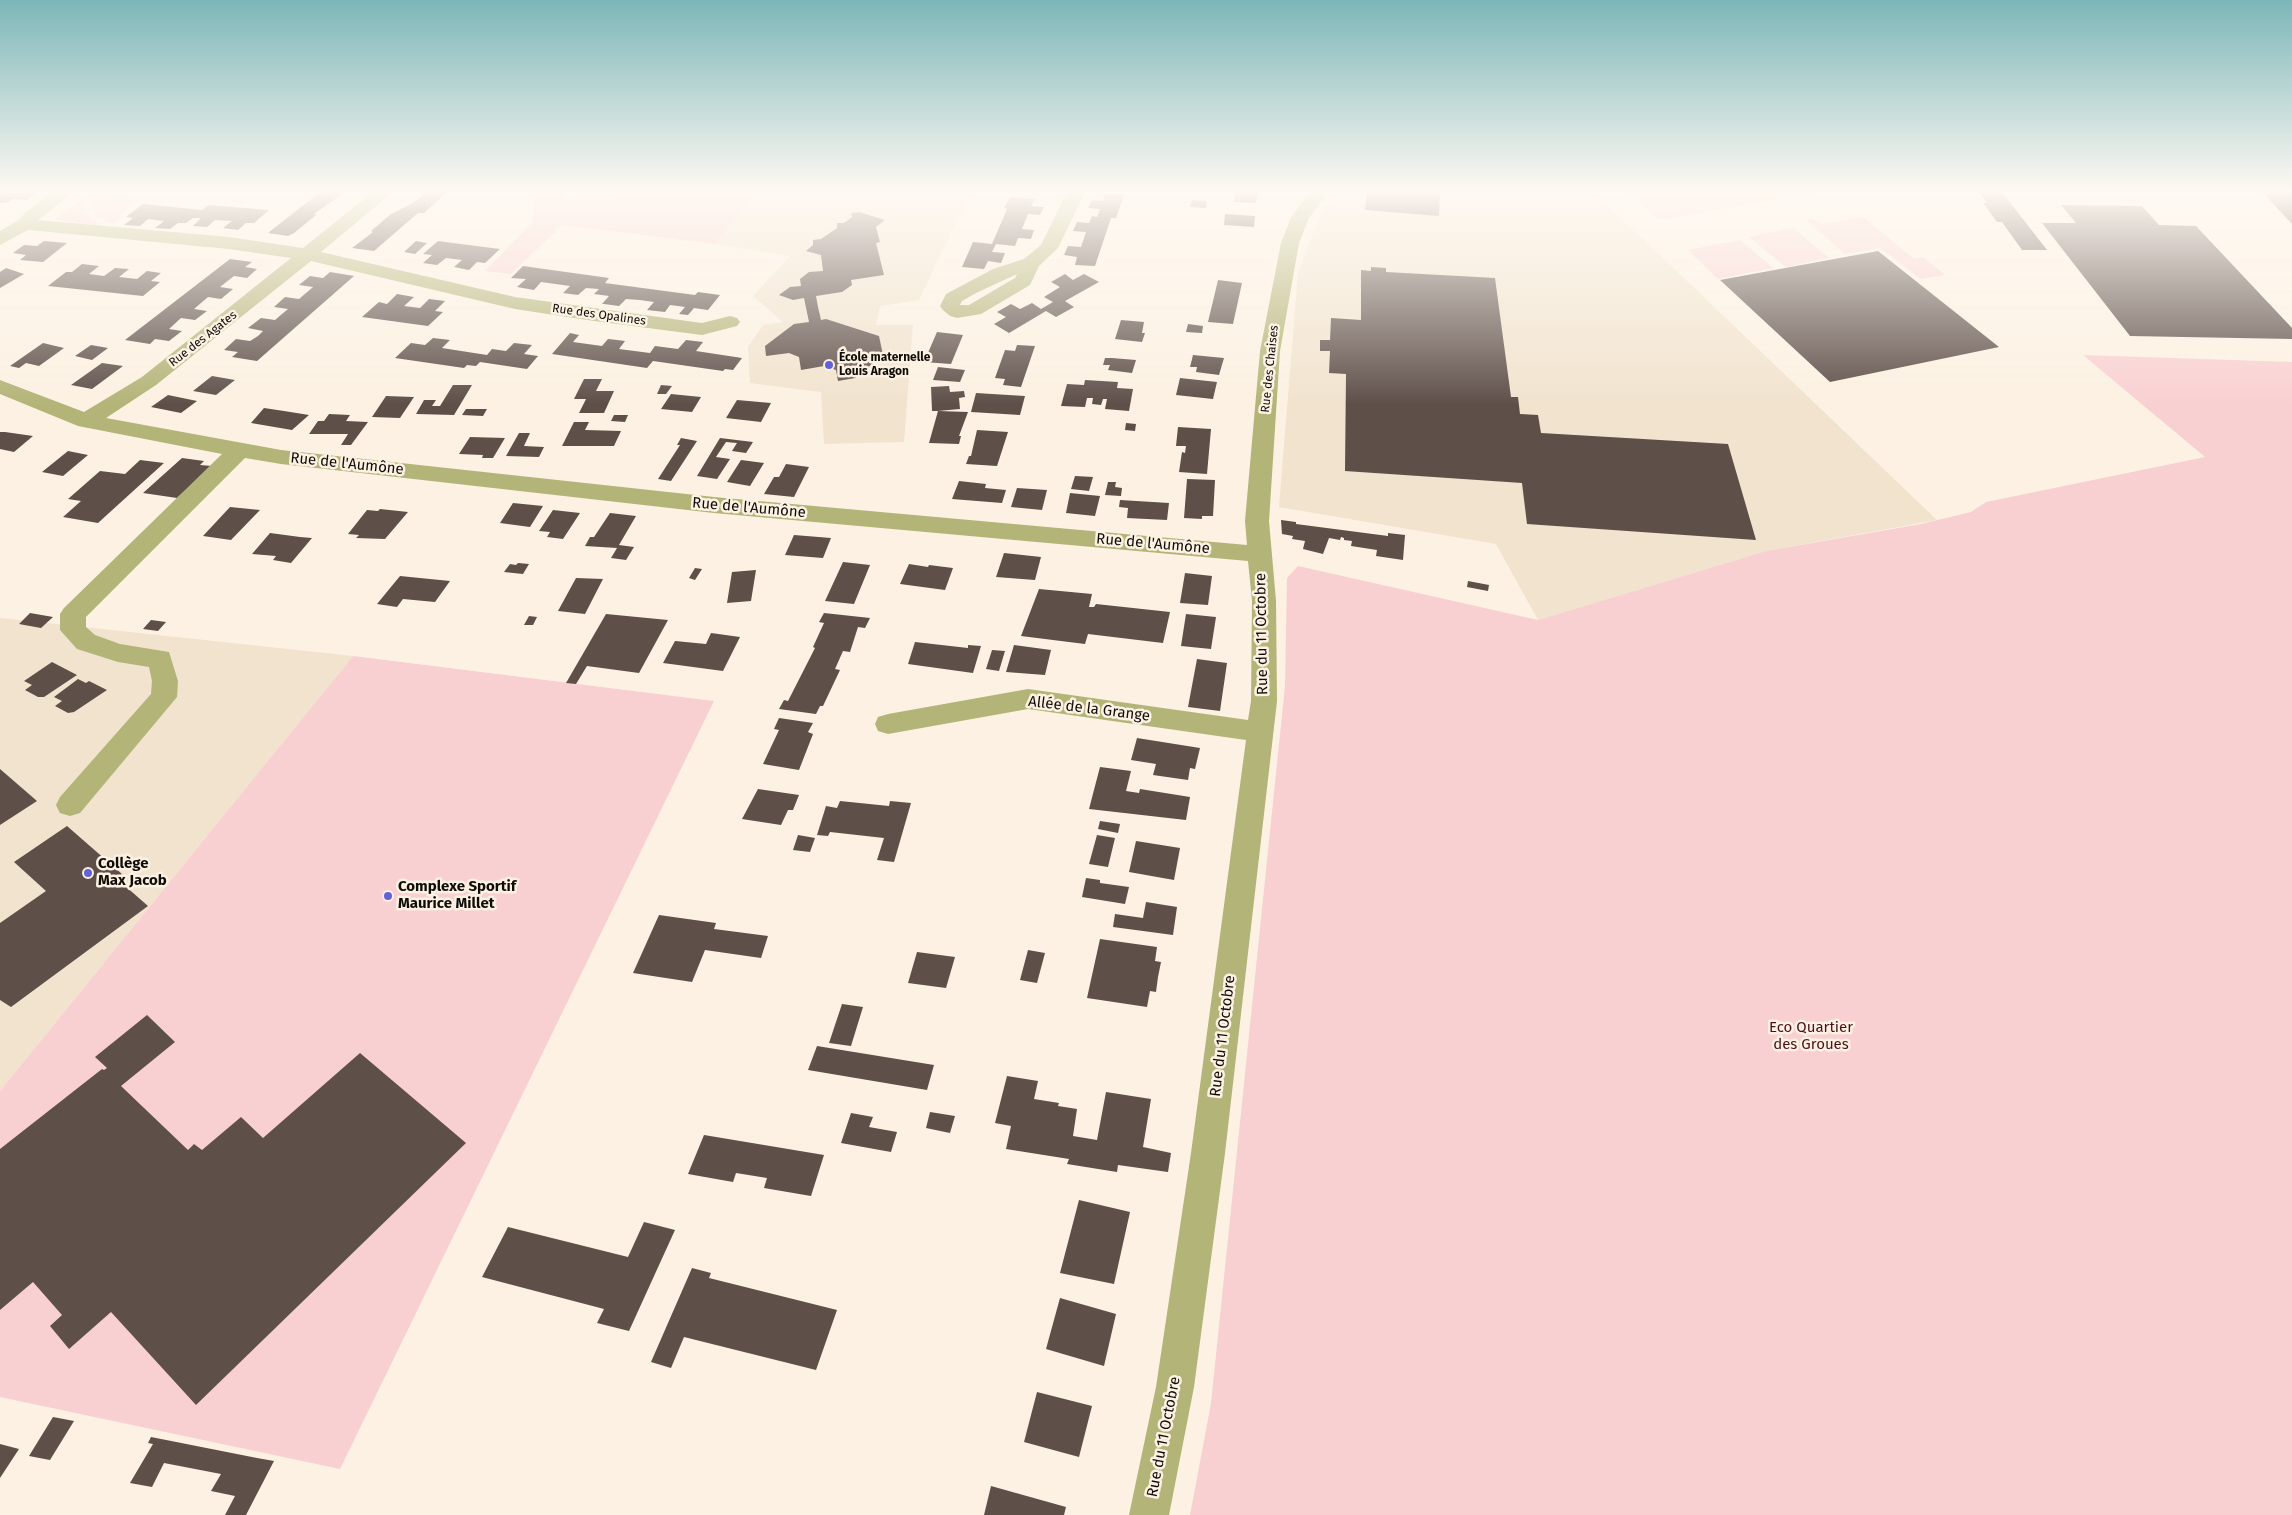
<!DOCTYPE html>
<meta charset="utf-8">
<style>
body{margin:0}
canvas{display:block;background:#fcf1e2}
</style>
<canvas width="2292" height="1515"></canvas>
<script>
const c = document.querySelector('canvas').getContext('2d');
c.lineJoin = 'round';
function paint(path, color) { c.fillStyle = color; c.fill(path, 'evenodd'); }
const shape = rows => new Path2D(rows.map(r => 'M' + r).join(''));
function strokePath(path, color, width, dash) { c.strokeStyle = color; c.lineWidth = width; c.lineCap = dash ? 'butt' : 'round'; c.setLineDash(dash || []); c.stroke(path); }
function label(font, color, halo, rows, align = 'center') {
  c.font = font + ' "Fira Sans",sans-serif'; c.lineWidth = 5; c.setLineDash([]); c.textBaseline = 'middle'; c.strokeStyle = halo; c.fillStyle = color; for (const [text, x, y, turn = 0] of rows) {
    c.save(); c.translate(x, y); c.rotate((+turn || 0) * Math.PI / 180); c.textAlign = isNaN(turn) ? turn : align; if (halo) c.strokeText(text, 0, 0); c.fillText(text, 0, 0); c.restore();
  }
}
paint(shape([
 [756,192,970,192,919,300,880,306,876,325,913,325,904,442,824,444,821,392,750,383,748,347,763,325,783,322,753,296,790,256,715,244],
 [1339,192,1594,192,1937,520,1766,551,1538,620,1496,544,1279,507,1298,273,1320,216],
 [0,618,353,656,0,1091]
]), '#f1e3ce');
paint(shape([
 [535,192,566,192,566,201,628,192,756,192,715,244,562,225,511,274,485,271,533,222],
 [1629,192,1818,192,1659,220],
 [94,196,139,200,119,215,123,216,114,223,103,222,107,219,97,218,91,198],
 [82,200,91,220,96,221,96,225,56,220,56,218],
 [1863,217,1914,259,1923,257,1945,275,1921,279,1880,248,1845,254,1806,220,1811,218,1823,224],
 [1793,228,1829,258,1786,267,1749,237],
 [1740,240,1773,268,1718,279,1688,250],
 [2083,355,2292,362,2292,1515,1190,1515,1211,1403,1285,686,1287,578,1298,566,1538,620,1766,551,1921,524,1971,512,1986,502,2205,457],
 [353,656,714,701,340,1469,0,1397,0,1091]
]), '#f9d0d2');
paint(shape([
 [0,192,38,192,27,200,13,199,6,203,0,203],
 [320,192,345,192,314,214,316,215,294,233,288,236,268,233],
 [422,192,447,192,424,213,418,213,374,251,352,248,373,232,371,231,391,214,413,203,423,195,420,194],
 [1235,192,1258,192,1256,203,1234,202],
 [1367,192,1440,192,1439,216,1365,210],
 [1979,192,2002,192,2047,250,2022,250,2002,222,1997,222,1983,203,1987,203],
 [2262,192,2292,192,2292,224],
 [1105,194,1124,195,1116,218,1111,218,1095,266,1075,265,1077,257,1064,255,1068,246,1081,247,1086,232,1073,231,1077,222,1089,223,1092,216,1097,217,1100,209,1088,208,1092,200,1103,201],
 [1010,197,1035,199,1031,206,1044,207,1040,215,1028,214,1022,229,1034,230,1031,239,1018,238,1015,246,996,244,992,252,1005,253,1001,263,988,261,984,269,962,267,973,242,992,244,1007,209,1004,208],
 [1192,200,1207,201,1206,208,1190,207],
 [143,204,202,210,209,205,269,210,254,223,246,223,238,230,223,228,232,221,215,220,207,227,193,226,201,218,193,218,186,223,178,223,170,229,155,228,164,221,148,219,140,226,124,225,133,218,126,217],
 [2061,205,2142,206,2159,225,2196,226,2292,328,2292,339,2130,336,2042,223,2076,223],
 [859,212,885,220,876,227,880,242,876,243,884,275,851,280,852,285,842,292,816,296,818,307,821,320,826,319,879,336,883,355,855,378,838,381,836,370,824,366,801,370,799,357,789,353,766,356,765,346,794,324,809,322,804,298,793,300,779,295,790,287,801,286,800,279,809,272,823,271,821,255,806,251,813,245,813,240,821,239,837,228,837,223,844,223,852,217,851,213],
 [1225,214,1255,216,1254,227,1224,225],
 [44,241,67,243,43,262,20,260,26,255,13,253,24,245,37,246],
 [416,241,427,243,415,254,404,252],
 [438,241,453,243,500,249,485,263,477,262,469,270,454,267,462,260,446,258,437,265,423,263,432,255,423,254],
 [1878,251,1999,347,1830,382,1720,280],
 [230,259,252,262,245,267,257,269,247,278,234,276,220,287,233,289,221,299,208,297,194,309,207,311,195,320,181,318,169,329,182,331,169,341,155,339,150,344,125,340],
 [82,264,99,266,89,274,104,276,115,268,129,269,119,277,137,279,147,271,161,273,151,281,160,282,143,296,48,286,66,272,72,272],
 [523,266,609,278,605,283,695,295,698,292,720,295,708,310,694,308,688,315,679,314,685,307,670,305,665,312,647,310,654,302,640,300,626,299,619,306,604,304,602,304,609,296,594,294,599,289,586,288,578,295,563,293,570,286,541,282,534,290,517,287,526,279,511,278],
 [1371,267,1386,268,1386,272,1495,278,1511,397,1518,397,1520,414,1538,415,1541,433,1728,444,1756,540,1527,524,1522,483,1345,471,1346,374,1329,373,1330,351,1320,351,1320,340,1330,340,1331,318,1361,320,1361,270,1371,271],
 [6,268,24,274,0,288,0,272],
 [330,272,354,276,257,361,232,357,238,352,224,350,236,339,250,341,258,336,263,331,248,328,261,318,275,320,282,314,288,309,274,307,285,297,299,299,313,287,299,285,310,276,323,278],
 [1065,274,1073,280,1084,274,1099,282,1065,301,1074,307,1056,317,1046,311,1009,333,994,324,1006,317,997,312,1011,304,1020,309,1032,303,1041,309,1053,302,1044,297,1060,287,1051,282],
 [1218,280,1242,283,1233,324,1208,322],
 [397,294,414,297,404,306,420,308,429,299,445,301,435,311,443,312,428,326,362,317,379,302,387,304],
 [1121,320,1144,322,1142,333,1145,333,1142,342,1115,339],
 [1188,324,1203,326,1202,333,1186,332],
 [937,332,963,335,951,364,924,362],
 [570,333,579,335,573,342,602,346,608,339,617,340,625,341,619,349,650,353,655,346,678,349,686,340,703,342,696,351,742,358,733,370,725,369,723,371,653,361,647,368,552,354],
 [433,338,450,340,442,348,487,355,492,349,506,351,514,343,532,345,524,354,538,356,527,369,480,362,476,366,467,365,464,368,395,358,411,343,425,345],
 [43,343,64,348,39,366,26,363,19,368,10,366],
 [91,345,108,348,92,360,75,356],
 [1017,345,1035,346,1021,387,1003,385,1005,379,995,378,1005,350,1015,351],
 [1193,355,1224,358,1219,375,1196,372,1197,367,1190,367],
 [1105,358,1112,358,1136,360,1132,373,1108,370,1110,365,1103,365],
 [102,363,123,366,92,389,71,385],
 [938,367,965,370,960,382,933,380],
 [212,376,235,380,216,395,193,391],
 [1180,378,1217,382,1213,399,1176,395],
 [584,379,602,379,596,391,614,391,604,413,579,413,586,399,574,399],
 [1085,380,1118,382,1117,388,1133,389,1129,411,1105,409,1107,399,1103,399,1101,405,1092,404,1093,398,1087,398,1085,407,1061,406,1067,384,1084,385],
 [453,385,472,385,454,415,416,414,424,400,436,400,432,406,440,406],
 [661,385,672,386,666,394,657,394],
 [949,386,950,392,964,391,965,397,959,398,960,409,938,411,968,412,959,436,961,436,959,444,929,443,938,411,932,411,931,387],
 [976,393,1025,396,1020,415,971,412],
 [671,394,701,397,692,412,661,409],
 [168,395,197,401,181,413,151,407],
 [386,396,414,397,400,418,372,417],
 [737,400,771,403,761,422,726,418],
 [264,408,284,411,309,415,292,430,251,423],
 [466,409,487,409,483,416,462,415],
 [329,414,350,415,346,421,368,422,351,445,341,445,348,434,309,434,318,421,324,421],
 [614,415,628,415,625,422,611,421],
 [574,422,589,422,585,430,621,431,614,446,562,446],
 [1126,423,1136,424,1135,431,1125,430],
 [1178,427,1211,429,1207,474,1179,472,1182,452,1185,453,1186,446,1176,446],
 [977,430,1008,432,997,466,966,464,969,456,971,456],
 [0,432,5,432,33,436,14,452,0,449],
 [519,433,530,433,524,446,544,447,539,457,506,456],
 [470,437,505,438,493,458,482,458,483,455,459,454],
 [681,438,697,441,671,481,658,479,680,445,677,445],
 [720,438,753,442,746,453,732,451,737,443,726,442,716,457,730,459,717,479,697,476],
 [68,451,88,455,63,476,42,472],
 [182,458,204,461,200,465,212,466,177,498,143,493],
 [140,460,164,463,98,523,63,517,81,501,68,499,100,471,125,474],
 [741,460,764,463,750,486,727,482],
 [786,464,809,467,794,497,764,494,774,477,779,477],
 [1075,476,1093,477,1089,491,1071,489],
 [1187,479,1215,480,1213,516,1202,516,1202,519,1184,518],
 [959,481,986,484,985,488,1006,490,1002,503,952,499],
 [1108,482,1116,482,1115,487,1122,488,1121,496,1105,495],
 [1017,488,1047,490,1042,510,1011,507],
 [1070,493,1100,496,1095,516,1066,513],
 [1120,500,1169,503,1167,520,1127,518,1128,508,1119,507],
 [513,503,543,506,530,527,500,523],
 [230,507,260,510,231,540,203,536],
 [380,509,408,512,385,539,356,538,359,535,348,534,367,510,378,511],
 [553,510,580,513,563,539,547,537,550,532,539,531],
 [610,513,636,516,619,545,634,547,626,560,611,558,617,548,585,546,590,537,594,537],
 [1281,520,1296,522,1296,524,1388,536,1388,533,1405,535,1403,560,1376,556,1377,550,1351,546,1352,541,1344,540,1344,538,1341,537,1340,540,1329,538,1323,554,1303,549,1305,541,1292,539,1293,536,1282,534],
 [270,533,300,537,312,538,291,563,273,560,276,556,252,554],
 [794,535,831,538,823,558,785,555],
 [1004,553,1041,557,1035,580,996,577],
 [843,562,870,565,854,604,825,601],
 [518,563,529,564,523,574,504,572,510,564,516,565],
 [909,564,928,567,929,565,953,568,945,590,900,584],
 [695,568,702,569,695,580,689,578],
 [756,570,751,601,727,603,732,572],
 [1185,573,1212,576,1208,605,1180,603],
 [400,576,450,581,435,602,403,599,397,607,377,604],
 [576,578,603,579,585,614,558,611],
 [1468,581,1489,585,1488,591,1467,587],
 [1039,589,1092,594,1089,607,1094,607,1096,604,1170,612,1163,643,1088,634,1085,644,1021,636],
 [30,613,53,617,41,628,19,624],
 [824,613,870,618,865,628,858,627,850,652,843,651,835,669,840,670,823,706,820,706,816,714,779,709,784,700,788,701,815,648,813,647,824,623,819,622],
 [606,614,668,620,639,673,587,666,576,684,566,683],
 [1186,614,1216,617,1211,649,1181,646],
 [529,616,537,617,533,625,524,625],
 [151,620,166,622,158,631,143,629],
 [711,633,740,637,723,671,663,663,675,641,706,644],
 [915,642,968,648,968,645,981,646,973,673,908,664],
 [1014,645,1051,650,1045,675,1006,672],
 [992,650,1005,651,999,671,986,669],
 [1197,659,1227,663,1220,711,1188,707],
 [52,662,77,675,44,697,38,697,25,690,32,685,24,681],
 [78,679,86,683,89,681,107,690,74,712,68,713,55,706,62,701,54,697],
 [779,718,813,723,808,732,813,734,799,770,763,764,779,730,774,729],
 [1137,738,1200,748,1195,769,1190,768,1188,780,1153,775,1156,764,1131,760],
 [1100,767,1131,771,1126,791,1139,793,1140,789,1190,797,1186,820,1089,809],
 [0,769,37,801,0,825],
 [758,789,799,795,793,810,788,810,781,825,742,819],
 [840,801,889,806,890,801,911,803,894,862,877,860,884,838,830,832,828,836,817,835,826,806,837,808],
 [1100,821,1120,824,1118,833,1098,829],
 [67,826,122,874,116,878,148,906,11,1007,0,1000,0,923,46,891,14,862],
 [798,835,815,838,810,852,793,850],
 [1097,835,1115,838,1108,867,1089,864],
 [1136,841,1180,848,1174,880,1129,872],
 [1086,878,1100,880,1100,883,1129,887,1125,904,1082,897],
 [1146,902,1177,907,1173,935,1113,927,1115,914,1143,918],
 [659,915,716,923,714,929,768,936,761,958,705,950,692,982,633,973],
 [1100,939,1157,947,1155,961,1161,962,1158,977,1156,992,1150,991,1147,1007,1087,998],
 [1028,950,1045,953,1037,983,1020,980],
 [917,952,955,957,946,988,908,983],
 [842,1004,863,1007,851,1046,829,1043],
 [147,1015,175,1042,121,1086,188,1150,194,1144,202,1150,241,1117,263,1138,360,1053,466,1143,196,1405,111,1312,69,1349,50,1326,62,1315,33,1282,0,1310,0,1149,102,1069,104,1070,107,1068,95,1057],
 [817,1046,934,1065,927,1090,808,1070],
 [1007,1076,1038,1081,1034,1099,1059,1103,1058,1106,1077,1109,1073,1136,1097,1140,1106,1092,1151,1099,1143,1147,1171,1153,1168,1172,1118,1165,1117,1172,1067,1164,1069,1159,1006,1149,1011,1126,995,1123],
 [930,1112,955,1116,950,1133,926,1128],
 [851,1113,873,1117,869,1127,897,1132,891,1152,841,1143],
 [704,1135,824,1155,811,1196,764,1188,767,1178,736,1173,733,1182,688,1174],
 [1079,1200,1130,1212,1114,1284,1060,1273],
 [644,1222,675,1230,629,1331,597,1323,604,1309,482,1277,508,1227,628,1257],
 [692,1268,711,1273,709,1278,837,1310,816,1370,684,1337,671,1368,651,1362],
 [1060,1298,1116,1314,1104,1366,1046,1349],
 [1037,1392,1092,1406,1079,1457,1024,1442],
 [53,1417,74,1421,50,1460,29,1456],
 [151,1437,257,1458,274,1461,246,1515,225,1515,235,1496,211,1491,221,1474,164,1463,152,1487,130,1483,153,1444,148,1443],
 [0,1444,19,1449,0,1478],
 [991,1486,1066,1507,1064,1515,984,1515]
]), '#5e4f49');
paint(shape([
 [53,192,74,192,38,220,229,237,303,248,373,192,393,192,321,252,515,297,702,323,730,316,737,318,740,322,737,326,702,335,594,321,515,309,311,261,156,385,106,418,281,450,714,497,1247,545,1245,521,1260,351,1281,243,1291,217,1310,192,1328,192,1309,218,1299,243,1280,351,1269,521,1276,601,1277,701,1225,1153,1194,1387,1169,1515,1129,1515,1156,1387,1191,1153,1246,740,1028,709,888,734,878,731,875,724,878,717,888,714,1028,689,1248,720,1251,701,1252,601,1248,561,714,513,281,464,245,458,86,617,86,627,95,635,120,644,169,652,178,681,177,697,80,813,70,816,60,813,56,805,60,797,151,694,152,681,149,667,118,662,77,649,60,630,60,614,64,608,222,454,78,426,0,394,0,380,84,412,142,377,291,258,229,249,28,230,0,245,0,231,19,220,26,212,53,192],
 [1067,192,1085,192,1058,248,1039,266,1030,285,981,314,957,318,950,316,943,310,940,306,946,294,993,269,1024,259,1041,245,1067,192],
 [1017,274,1015,278,969,305,960,305,962,301,976,293,1017,274]
]), '#b3b478');
const sky = c.createLinearGradient(0, 0, 0, 405);
sky.addColorStop(0, '#7db6b9');
sky.addColorStop(0.47, '#fef9f2');
sky.addColorStop(1, '#fef9f200');
c.fillStyle = sky;
c.fillRect(0, 0, 2292, 405);
for (const [x, y, r, color] of [
 [829,365,5,"#6362db"],
 [88,873,5,"#6362db"],
 [388,896,5,"#6362db"]
]) { const dot = new Path2D(); dot.arc(x, y, r, 0, 2 * Math.PI); c.fillStyle = color; c.fill(dot); strokePath(dot, '#fcf1e2', 2); }
label('12px', '#100d08', '#fcf1e2', [
 ["Rue des Opalines",599,315,8],
 ["Rue des Agates",203,339,-38],
 ["Rue des Chaises",1270,369,-84]
]);
label('bold 12px', '#100d08', '#fcf1e2', [
 ["École maternelle",839,358],
 ["Louis Aragon",839,372]
], 'left');
label('15px', '#100d08', '#fcf1e2', [
 ["Rue de l'Aumône",347,464,6],
 ["Rue de l'Aumône",749,508,5],
 ["Rue de l'Aumône",1153,544,5],
 ["Rue du 11 Octobre",1262,634,-91],
 ["Allée de la Grange",1089,709,7],
 ["Rue du 11 Octobre",1223,1036,-83],
 ["Rue du 11 Octobre",1164,1437,-79]
]);
label('bold 15px', '#100d08', '#fcf1e2', [
 ["Collège",98,864],
 ["Max Jacob",98,881],
 ["Complexe Sportif",398,887],
 ["Maurice Millet",398,904]
], 'left');
label('15px', '#4c111c', '#fcf1e2', [
 ["Eco Quartier",1811,1028],
 ["des Groues",1811,1045]
]);
</script>
